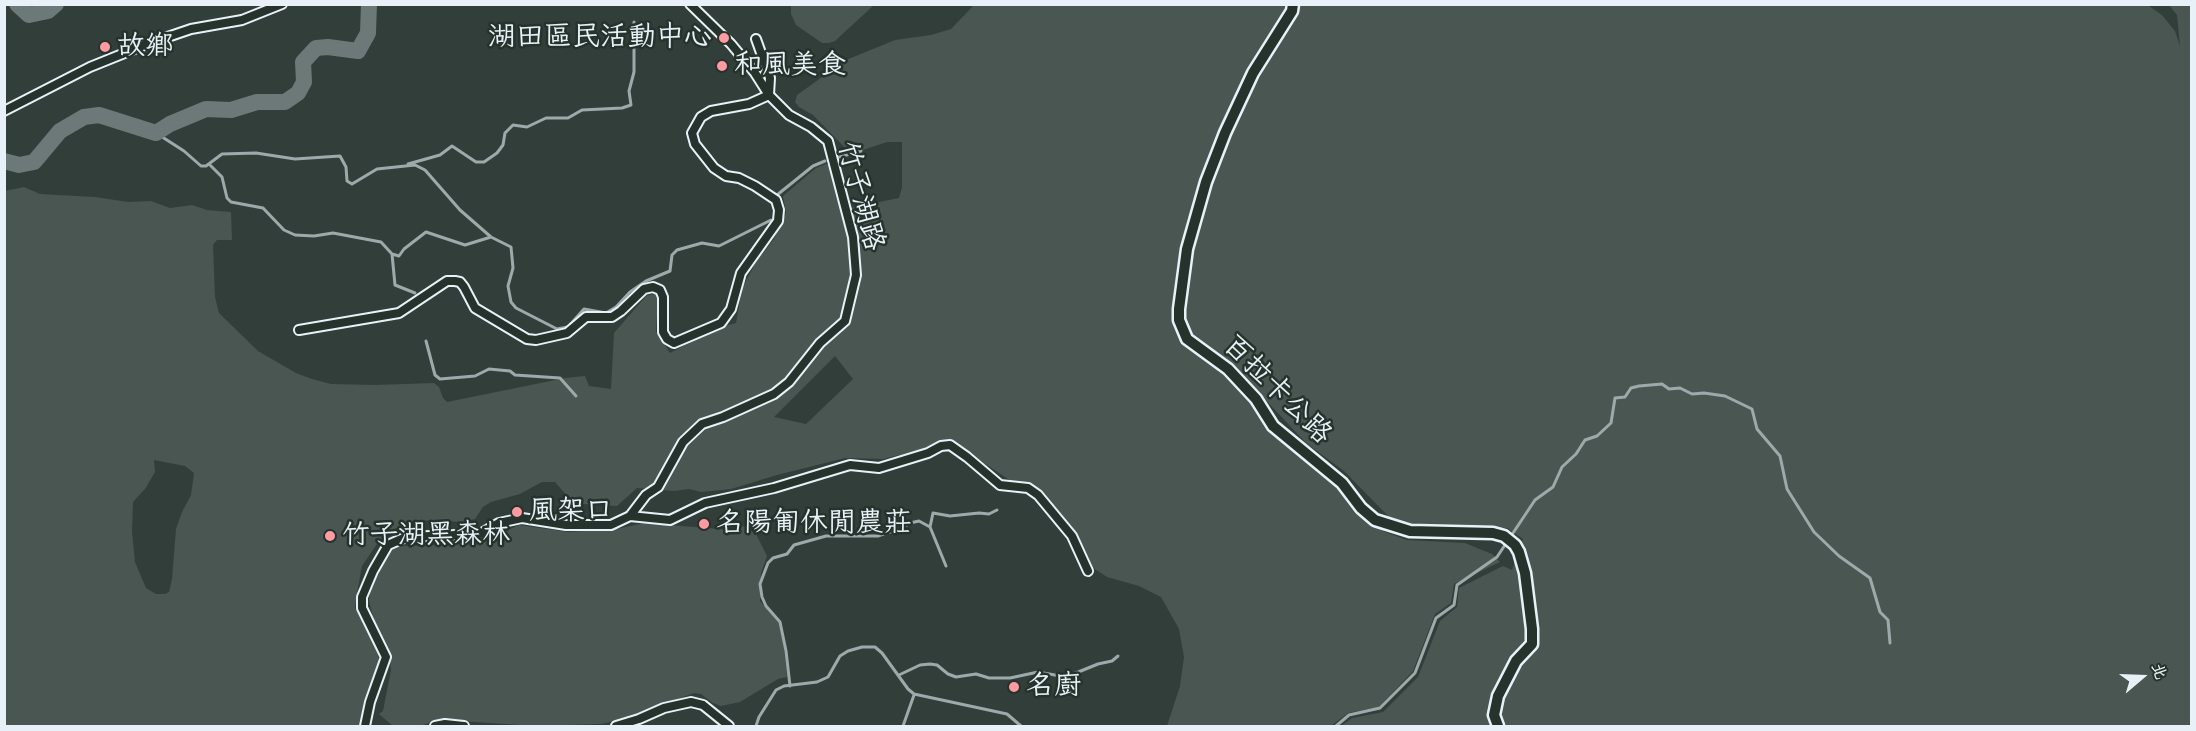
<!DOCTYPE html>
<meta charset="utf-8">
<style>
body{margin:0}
#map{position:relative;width:2196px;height:731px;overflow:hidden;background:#323e39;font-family:Caveat,"LXGW WenKai TC",sans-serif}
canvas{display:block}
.frame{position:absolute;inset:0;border:6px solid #e8f1f8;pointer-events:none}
.north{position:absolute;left:2112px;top:647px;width:60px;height:60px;-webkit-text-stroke:4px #26332d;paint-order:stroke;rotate:71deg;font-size:16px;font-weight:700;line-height:24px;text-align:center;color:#e8f1f8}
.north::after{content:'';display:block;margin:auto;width:21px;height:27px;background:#e8f1f8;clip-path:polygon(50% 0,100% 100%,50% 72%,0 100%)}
</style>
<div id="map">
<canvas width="2196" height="731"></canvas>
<div class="frame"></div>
<div class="north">北</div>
</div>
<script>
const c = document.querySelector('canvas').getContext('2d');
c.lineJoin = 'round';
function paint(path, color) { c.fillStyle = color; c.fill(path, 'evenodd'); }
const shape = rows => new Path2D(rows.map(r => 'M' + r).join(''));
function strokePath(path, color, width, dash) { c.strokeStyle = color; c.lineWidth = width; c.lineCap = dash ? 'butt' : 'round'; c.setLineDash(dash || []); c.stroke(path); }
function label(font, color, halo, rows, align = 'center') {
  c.font = font + ' Caveat,"LXGW WenKai TC",sans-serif'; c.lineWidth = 5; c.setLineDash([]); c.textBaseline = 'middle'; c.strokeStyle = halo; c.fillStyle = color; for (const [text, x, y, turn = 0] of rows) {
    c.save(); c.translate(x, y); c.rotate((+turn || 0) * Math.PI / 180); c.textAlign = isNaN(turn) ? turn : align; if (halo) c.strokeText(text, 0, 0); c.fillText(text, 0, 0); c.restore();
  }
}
paint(shape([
 [2146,4,2162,15,2175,31,2180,46,2177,15,2169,5,2191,5,2191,726,1341,726,1352,718,1383,712,1418,677,1440,621,1457,607,1459,588,1503,566,1512,570,1523,539,1507,528,1406,525,1389,517,1344,471,1306,443,1245,378,1191,333,1184,322,1182,312,1189,262,1209,187,1235,123,1284,32,1292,5],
 [791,5,792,4,874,5,835,41,829,43,822,43,796,25,791,14],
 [974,5,1286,5,1280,26,1196,205,1181,332,1253,400,1281,439,1318,473,1335,485,1361,515,1385,532,1407,540,1465,543,1492,554,1500,562,1454,584,1451,603,1435,614,1413,671,1379,707,1348,713,1331,726,1167,726,1180,686,1184,657,1179,629,1161,597,1139,586,1107,577,1084,562,1061,517,1035,486,1011,481,957,445,947,440,935,443,920,450,883,459,845,458,777,475,731,489,701,492,689,489,674,491,637,488,617,506,583,504,568,497,555,482,542,482,520,494,491,502,483,507,475,519,463,522,416,520,395,529,377,544,362,566,357,593,355,608,373,639,378,652,379,661,364,700,360,726,5,726,5,191,24,187,40,194,95,197,128,202,151,201,170,208,192,205,207,210,231,212,232,240,217,240,213,245,215,297,219,313,258,351,296,373,312,379,331,384,375,385,434,383,439,387,443,398,447,402,565,378,585,376,589,386,611,389,614,333,647,295,656,294,658,298,656,332,670,353,718,328,736,323,742,289,756,262,774,239,786,213,783,196,816,168,826,164,830,165,837,199,850,208,899,198,902,187,902,142,887,142,851,154,813,115,799,107,795,102,797,95,846,60,895,40,931,35,951,29],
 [835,356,853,379,806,424,774,417],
 [154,460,185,466,194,473,191,495,182,512,176,529,172,579,169,592,165,594,156,594,146,588,135,562,132,532,133,502,145,489,155,472],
 [644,523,732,530,744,526,756,534,767,556,761,573,760,601,779,623,783,638,787,677,778,679,740,702,721,706,713,703,701,694,694,693,623,719,601,724,535,726,445,720,432,722,420,726,393,726,379,714,383,711,391,670,389,650,373,617,369,601,370,592,388,552,399,546,446,545,488,539,519,525,568,532,617,529]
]), '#495651');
strokePath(shape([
 [156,133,184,151,201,166,206,166,222,154,256,153,295,159,340,156,346,167,347,181,352,184,377,169,415,165,425,170,460,210,491,237,511,247,513,268,508,286,511,302,516,308,557,329,568,327,584,309,606,313,616,307,630,292,646,281,670,271,672,255,677,250,702,243,719,246,771,220],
 [839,157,861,151],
 [209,164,222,177,227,198,231,202,263,208,284,230,295,235,314,236,333,233,381,242,392,254,395,285,415,293],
 [408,164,440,155,452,146,476,162,484,162,497,153,503,145,505,133,513,125,527,127,546,118,568,118,582,110,622,108,631,105,629,91,634,72,634,22],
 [777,195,813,166,825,161],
 [392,254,399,256,404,249,426,232,465,245,491,237],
 [426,341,435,375,440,379,475,376,489,369,510,371,515,375,560,378,576,396],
 [930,527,946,566],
 [899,675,920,665,930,664,937,665,948,674,956,677,976,674,989,678,1010,678,1038,672,1066,677,1098,664,1112,661,1118,656],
 [790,686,786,651,780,622,766,606,762,597,760,584,768,563,773,558,787,554,794,545,826,536,878,536,889,532,896,532,910,523,919,521,930,527,933,513,950,516,979,513,989,514,997,510],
 [756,726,759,717,776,690,784,686,817,682,828,677,840,656,848,651,862,647,875,647,882,653,908,689,914,694,1007,714,1021,726],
 [903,726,914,695],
 [1336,726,1349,715,1380,708,1415,673,1436,618,1454,605,1457,585,1497,557,1535,500,1553,487,1562,467,1576,454,1585,440,1597,436,1611,423,1615,398,1625,397,1631,388,1639,386,1662,384,1669,389,1680,388,1692,394,1704,393,1725,396,1752,409,1757,429,1780,456,1787,489,1814,532,1839,556,1870,578,1880,612,1888,620,1890,643]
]), '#9ea9ab', 3);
strokePath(shape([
 [17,4,29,15,48,11,56,4],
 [4,161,19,165,34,162,60,131,84,117,99,115,156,133,170,124,206,109,231,110,257,102,285,102,298,93,304,82,303,62,316,48,328,47,358,51,368,33,369,4]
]), '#6d7978', 16);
const minor = shape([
 [756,39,770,78,769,95],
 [4,111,90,67,147,44,191,29,242,20,282,4],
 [299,330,399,313,447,281,455,281,460,282,464,287,475,308,527,339,536,340,567,333,586,317,612,317,621,311,644,289,653,287,660,290,663,297,663,332,667,339,674,343,721,323,731,309,741,273,778,221,779,210,776,200,755,186,739,178,726,176,714,168,695,144,692,133,701,117,711,111,749,104,769,95],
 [630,516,670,520,705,503,774,488,850,465,879,468,928,453,941,446,950,445,967,457,1000,485,1028,488,1038,495,1072,536,1088,571],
 [365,726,370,702,386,657,362,608,362,597,373,571,388,545,406,537,480,534,499,523,522,518,566,525,611,525,630,516,646,495,658,487,683,442,702,424,723,417,774,394,789,382,820,343,845,321,856,275,853,237,828,141,811,127,789,115,769,95,755,73,731,44,690,4],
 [435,726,445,724,464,726],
 [616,726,639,719,664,708,691,702,703,705,729,726]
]);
const secondary = shape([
 [1293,4,1292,11,1253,73,1225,133,1206,182,1187,249,1179,309,1179,320,1187,339,1228,369,1256,399,1273,426,1342,483,1361,508,1375,520,1410,531,1493,533,1504,536,1515,545,1519,552,1525,573,1532,629,1532,644,1516,661,1498,696,1494,715,1498,726]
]);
strokePath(minor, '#e8f1f8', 12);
strokePath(secondary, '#e8f1f8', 15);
strokePath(minor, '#26332d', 8);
strokePath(secondary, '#26332d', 10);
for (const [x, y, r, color] of [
 [724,38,6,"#ff9aa2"],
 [105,47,6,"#ff9aa2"],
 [722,66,6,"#ff9aa2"],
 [517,512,6,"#ff9aa2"],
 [704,524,6,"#ff9aa2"],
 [330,536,6,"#ff9aa2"],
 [1014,687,6,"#ff9aa2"]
]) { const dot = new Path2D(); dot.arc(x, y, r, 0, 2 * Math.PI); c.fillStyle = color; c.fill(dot); strokePath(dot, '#26332d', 2); }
label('28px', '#e8f1f8', '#26332d', [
 ["湖田區民活動中心",712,38,"right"],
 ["故鄉",117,47],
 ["和風美食",734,66],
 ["風架口",529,512],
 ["名陽匍休閒農莊",716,524],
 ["竹子湖黑森林",342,536],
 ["名廚",1026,687]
], 'left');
label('28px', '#e8f1f8', '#26332d', [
 ["竹子湖路",860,196,75],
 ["百拉卡公路",1277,390,45]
]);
</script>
